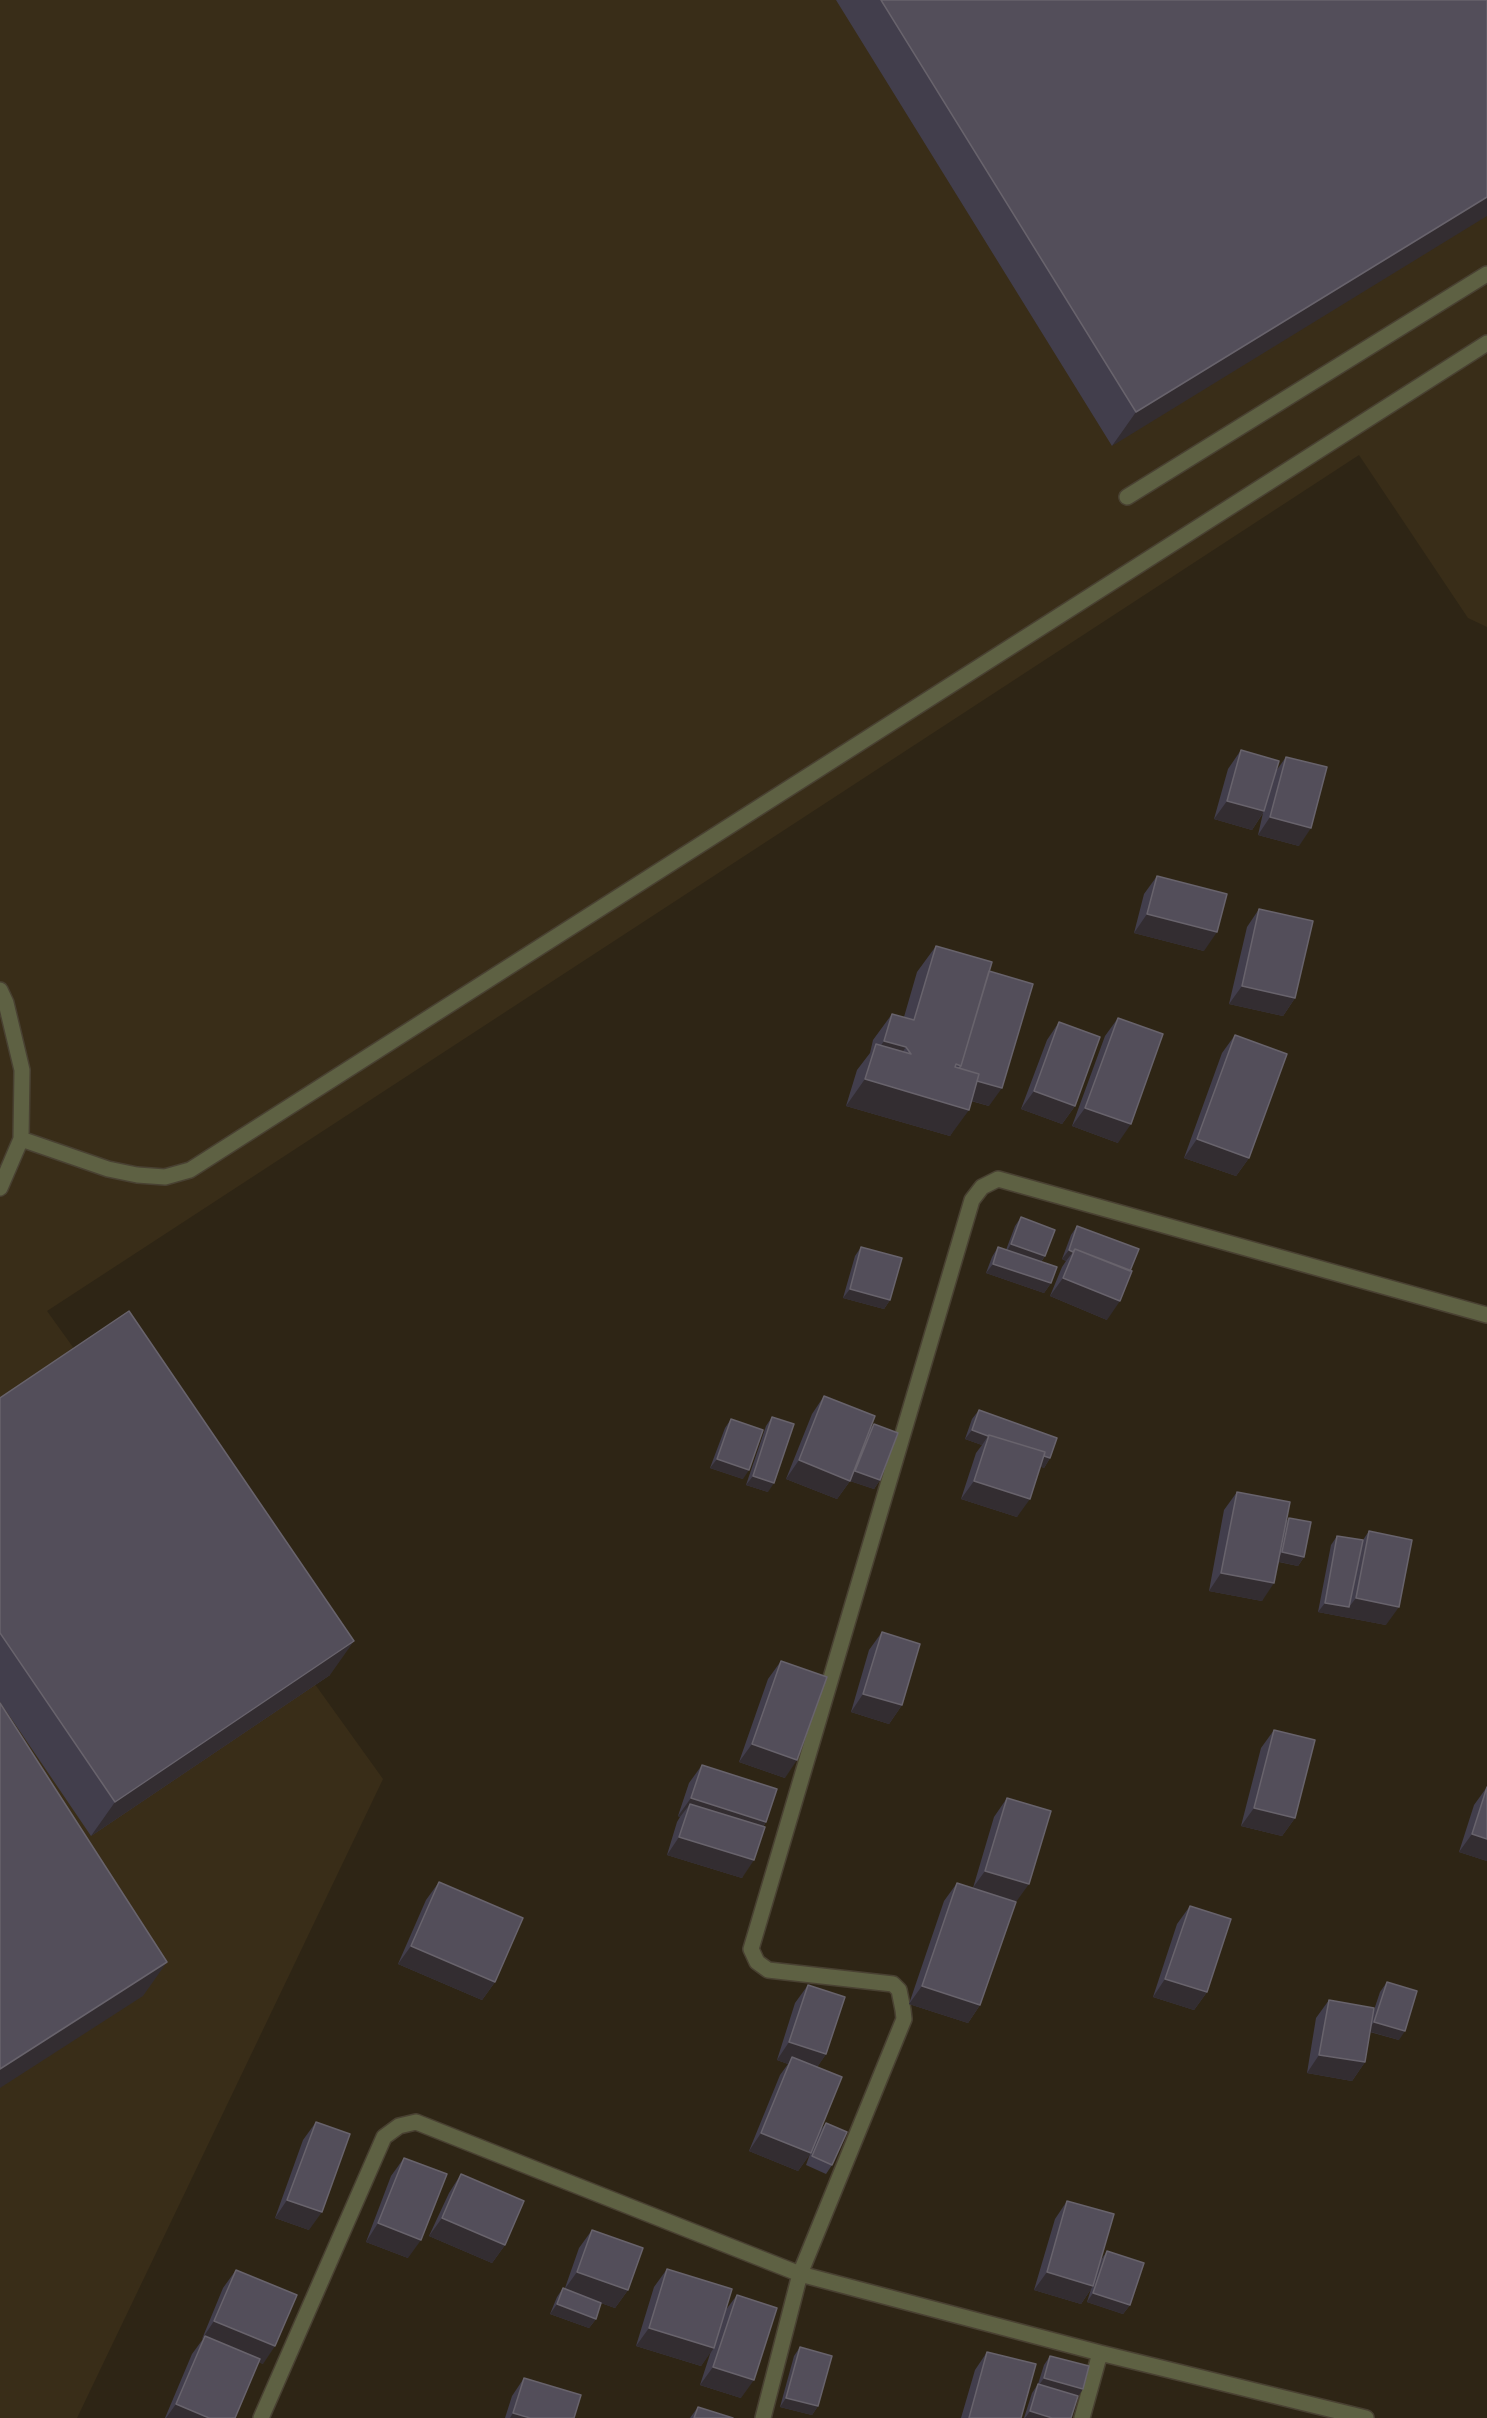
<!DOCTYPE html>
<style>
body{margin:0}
canvas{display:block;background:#2e2515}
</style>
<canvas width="1487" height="2418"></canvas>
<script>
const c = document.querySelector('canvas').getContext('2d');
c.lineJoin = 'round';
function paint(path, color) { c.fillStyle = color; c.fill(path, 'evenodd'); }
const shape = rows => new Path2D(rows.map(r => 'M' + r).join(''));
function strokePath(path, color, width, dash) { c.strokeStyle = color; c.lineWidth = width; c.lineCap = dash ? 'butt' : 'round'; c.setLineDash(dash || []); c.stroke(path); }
paint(shape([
 [0,0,1487,0,1487,627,1468,618,1359,455,47,1311,383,1779,77,2418,0,2418]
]), '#392d18');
const lane = shape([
 [1127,497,1487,274],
 [0,990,6,1003,22,1070,21,1139,0,1188],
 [21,1139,108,1169,137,1175,165,1177,190,1170,1487,343]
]);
const street = shape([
 [261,2418,384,2137,399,2126,416,2122,800,2274,904,2019,903,2010,899,1990,893,1984,768,1970,757,1962,751,1949,972,1200,982,1187,998,1179,1487,1315],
 [763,2418,800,2274,1100,2353,1366,2418],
 [1082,2418,1100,2353]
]);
strokePath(lane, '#494132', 18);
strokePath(street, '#494132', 18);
strokePath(lane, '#5e6143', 15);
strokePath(street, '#5e6143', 15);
paint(shape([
 [836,0,1487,0,1112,446],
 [1241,750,1276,771,1286,757,1299,846,1258,835,1263,813,1252,830,1214,819,1228,769],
 [1157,876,1204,951,1134,933,1144,894],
 [1259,909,1295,998,1283,1016,1229,1004,1247,927],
 [936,946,989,971,989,1106,971,1101,950,1136,846,1106,857,1070,870,1053,873,1040,892,1014,904,1017,917,972],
 [1118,1018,1118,1143,1072,1126,1105,1036],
 [1059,1022,1075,1106,1062,1124,1021,1109,1047,1040],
 [1235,1035,1249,1158,1236,1176,1184,1158,1222,1053],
 [1021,1217,1045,1256,1041,1262,1051,1283,1044,1293,986,1273,992,1257,998,1247,1006,1250,1015,1226],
 [1077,1226,1107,1320,1050,1296,1062,1267,1066,1261,1062,1259,1071,1235],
 [861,1247,890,1300,884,1309,843,1298,855,1256],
 [824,1396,870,1429,874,1424,880,1480,874,1489,850,1481,837,1499,786,1479,812,1414],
 [0,1398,330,1675,91,1836,0,1702],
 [979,1410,1050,1458,1044,1468,1040,1466,1017,1517,961,1499,976,1453,982,1445,965,1439,972,1419],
 [772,1417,768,1492,746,1485,766,1426],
 [731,1419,743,1479,710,1468,725,1428],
 [1237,1492,1286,1522,1289,1518,1304,1557,1298,1566,1279,1562,1262,1601,1209,1591,1224,1510],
 [1369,1531,1386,1625,1318,1612,1331,1545,1337,1536,1363,1540],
 [882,1632,902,1705,889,1724,851,1712,869,1650],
 [781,1661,785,1778,739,1762,768,1679],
 [1274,1730,1295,1818,1282,1836,1241,1826,1261,1748],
 [702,1765,766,1822,763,1827,742,1878,667,1855,677,1822,680,1817,678,1816,689,1783],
 [1487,1787,1487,1861,1459,1852,1474,1805],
 [1007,1798,1016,1902,1005,1899,980,2005,968,2023,909,2004,944,1901,957,1883,973,1888,994,1817],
 [439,1882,495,1982,482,2000,398,1964,426,1900],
 [1190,1906,1207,1992,1194,2010,1153,1997,1177,1924],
 [1387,1982,1399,2040,1370,2032,1365,2062,1352,2081,1307,2073,1316,2018,1329,2000,1372,2016,1380,1992],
 [808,1985,826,2054,817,2067,819,2132,826,2123,832,2165,826,2174,806,2165,810,2154,798,2171,749,2151,780,2075,788,2064,777,2060,795,2003],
 [316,2122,309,2230,275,2218,303,2140],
 [404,2158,408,2258,366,2242,391,2176],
 [461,2174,505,2245,492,2263,429,2236,449,2193],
 [1067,2201,1101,2260,1107,2251,1130,2305,1123,2314,1087,2302,1091,2289,1081,2304,1034,2290,1055,2219],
 [592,2230,628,2290,615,2308,601,2303,596,2319,589,2328,550,2314,557,2297,563,2288,565,2288,579,2248],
 [667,2269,725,2311,737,2295,741,2398,700,2385,711,2351,701,2366,636,2346,654,2287],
 [236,2270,263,2364,259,2362,235,2418,165,2418,192,2354,203,2339,202,2339,223,2288],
 [800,2347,818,2406,812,2415,780,2407,794,2356],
 [987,2352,1021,2418,961,2418,975,2370],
 [1050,2356,1077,2398,1071,2418,1024,2418,1032,2393,1038,2384,1044,2365],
 [524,2378,574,2418,505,2418,512,2396],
 [698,2407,733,2418,690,2418]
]), '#423e4c');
paint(shape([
 [1487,197,1487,216,1112,446,1136,412],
 [1227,801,1264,811,1252,830,1214,819],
 [1270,817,1311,828,1299,846,1258,835],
 [1147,914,1217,932,1204,951,1134,933],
 [1242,986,1295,998,1283,1016,1229,1004],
 [884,1041,906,1047,887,1074,871,1060],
 [955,1074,1002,1088,989,1106,942,1092],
 [865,1079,969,1110,950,1136,846,1106],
 [1034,1091,1075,1106,1062,1124,1021,1109],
 [1085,1108,1131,1124,1118,1143,1072,1126],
 [1197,1139,1249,1158,1236,1176,1184,1158],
 [1011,1244,1045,1256,1038,1265,1005,1254],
 [1069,1250,1073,1252,1066,1261,1062,1259],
 [993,1264,1051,1283,1044,1293,986,1273],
 [1063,1278,1120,1301,1107,1320,1050,1296],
 [850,1289,890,1300,884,1309,843,1298],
 [972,1430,988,1436,982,1445,965,1439],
 [988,1436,1050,1458,1044,1468,985,1446],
 [717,1459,749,1470,743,1479,710,1468],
 [799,1460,849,1480,855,1471,880,1480,874,1489,850,1481,837,1499,786,1479],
 [753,1476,774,1483,768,1492,746,1485],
 [974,1481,1030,1499,1017,1517,961,1499],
 [1282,1552,1304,1557,1298,1566,1276,1561],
 [1221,1573,1274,1583,1262,1601,1209,1591],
 [1356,1598,1399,1607,1386,1625,1318,1612,1325,1603,1349,1607],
 [354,1641,330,1675,91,1836,115,1802],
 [863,1694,902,1705,889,1724,851,1712],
 [752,1744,797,1760,785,1778,739,1762],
 [691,1798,766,1822,754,1840,690,1804,680,1817,678,1816],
 [1254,1808,1295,1818,1282,1836,1241,1826],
 [1472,1834,1487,1839,1487,1861,1459,1852],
 [679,1837,754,1860,742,1878,667,1855],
 [985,1871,1029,1884,1016,1902,972,1889],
 [411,1946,495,1982,482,2000,398,1964],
 [167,1962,143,1996,0,2088,0,2069],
 [1165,1979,1207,1992,1194,2010,1153,1997],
 [922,1986,980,2005,968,2023,909,2004],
 [1374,2022,1405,2031,1399,2040,1368,2031],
 [789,2042,826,2054,814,2072,792,2057,788,2064,777,2060],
 [1319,2055,1365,2062,1352,2081,1307,2073],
 [761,2133,811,2153,798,2171,749,2151],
 [287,2200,322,2212,309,2230,275,2218],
 [442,2218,505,2245,492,2263,429,2236],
 [378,2223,421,2240,408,2258,366,2242],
 [577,2272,628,2290,615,2308,564,2290],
 [1047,2272,1093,2286,1081,2304,1034,2290],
 [1093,2293,1130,2305,1123,2314,1087,2302],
 [557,2304,596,2319,589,2328,550,2314],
 [214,2321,275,2346,263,2364,203,2339,205,2336,203,2339,202,2339],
 [649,2328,714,2348,701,2366,636,2346],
 [713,2367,754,2380,741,2398,700,2385],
 [1044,2378,1083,2389,1077,2398,1037,2388],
 [786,2398,818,2406,812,2415,780,2407],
 [176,2404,209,2418,166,2418],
 [1030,2411,1052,2418,1025,2418],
 [513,2413,530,2418,510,2418]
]), '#332d31');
const building = shape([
 [881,0,1487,0,1487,197,1136,412,881,0],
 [1241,750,1279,761,1264,811,1227,801,1241,750],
 [1286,757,1327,767,1311,828,1270,817,1286,757],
 [1157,876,1227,894,1217,932,1147,914,1157,876],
 [1259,909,1313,921,1295,998,1242,986,1259,909],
 [936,946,992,962,961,1066,956,1064,955,1067,979,1074,969,1110,865,1079,876,1044,911,1054,906,1047,884,1041,892,1014,914,1020,936,946],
 [989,971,1033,984,1002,1088,977,1081,979,1074,959,1068,961,1066,989,971],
 [1118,1018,1163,1034,1131,1124,1085,1108,1118,1018],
 [1059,1022,1100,1037,1075,1106,1034,1091,1059,1022],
 [1235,1035,1287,1054,1249,1158,1197,1139,1235,1035],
 [1021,1217,1055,1230,1045,1256,1011,1244,1021,1217],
 [1077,1226,1139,1249,1130,1271,1075,1249,1073,1252,1069,1250,1077,1226],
 [861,1247,902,1258,890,1300,850,1289,861,1247],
 [998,1247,1057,1267,1051,1283,993,1264,998,1247],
 [1075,1249,1132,1271,1120,1301,1063,1278,1075,1249],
 [129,1311,354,1641,115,1802,0,1633,0,1398,129,1311],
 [824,1396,875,1416,850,1481,799,1460,824,1396],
 [979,1410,1057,1438,1050,1458,1044,1456,1045,1452,989,1435,988,1436,972,1430,979,1410],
 [772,1417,794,1424,774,1483,753,1476,772,1417],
 [731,1419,763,1430,749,1470,717,1459,731,1419],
 [874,1424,898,1433,880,1480,855,1471,874,1424],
 [989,1435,1045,1452,1030,1499,974,1481,989,1435],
 [1237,1492,1290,1502,1274,1583,1221,1573,1237,1492],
 [1289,1518,1311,1522,1304,1557,1282,1552,1289,1518],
 [1369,1531,1412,1540,1399,1607,1356,1598,1369,1531],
 [1337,1536,1363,1540,1349,1607,1325,1603,1337,1536],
 [882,1632,920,1644,902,1705,863,1694,882,1632],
 [781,1661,827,1677,797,1760,752,1744,781,1661],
 [0,1703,167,1962,0,2069,0,1703],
 [1274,1730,1315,1740,1295,1818,1254,1808,1274,1730],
 [702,1765,777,1789,766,1822,691,1798,702,1765],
 [1487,1787,1487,1839,1472,1834,1487,1787],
 [1007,1798,1051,1811,1029,1884,985,1871,1007,1798],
 [690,1804,765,1827,754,1860,679,1837,690,1804],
 [439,1882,523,1918,495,1982,411,1946,439,1882],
 [957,1883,1016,1902,980,2005,922,1986,957,1883],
 [1190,1906,1231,1919,1207,1992,1165,1979,1190,1906],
 [1387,1982,1417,1991,1405,2031,1374,2022,1387,1982],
 [808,1985,845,1997,826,2054,789,2042,808,1985],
 [1329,2000,1374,2008,1365,2062,1319,2055,1329,2000],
 [792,2057,842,2077,811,2153,761,2133,792,2057],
 [316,2122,350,2134,322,2212,287,2200,316,2122],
 [826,2123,847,2132,832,2165,812,2156,826,2123],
 [404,2158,447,2174,421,2240,378,2223,404,2158],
 [461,2174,524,2201,505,2245,442,2218,461,2174],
 [1067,2201,1114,2214,1093,2286,1047,2272,1067,2201],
 [592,2230,643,2248,628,2290,577,2272,592,2230],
 [1107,2251,1144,2263,1130,2305,1093,2293,1107,2251],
 [667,2269,732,2289,714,2348,649,2328,667,2269],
 [236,2270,297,2295,275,2346,214,2321,236,2270],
 [563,2288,601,2303,596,2319,557,2304,563,2288],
 [737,2295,777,2308,754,2380,713,2367,737,2295],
 [205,2336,260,2359,235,2418,209,2418,176,2404,205,2336],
 [800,2347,832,2356,818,2406,786,2398,800,2347],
 [987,2352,1036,2364,1021,2418,969,2418,987,2352],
 [1050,2356,1089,2366,1083,2389,1044,2378,1050,2356],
 [524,2378,581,2395,574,2418,530,2418,513,2413,524,2378],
 [1038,2384,1078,2396,1071,2418,1052,2418,1030,2411,1038,2384],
 [698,2407,733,2418,694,2418,698,2407]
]);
paint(building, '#534e5a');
strokePath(building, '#68636c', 1.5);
</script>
